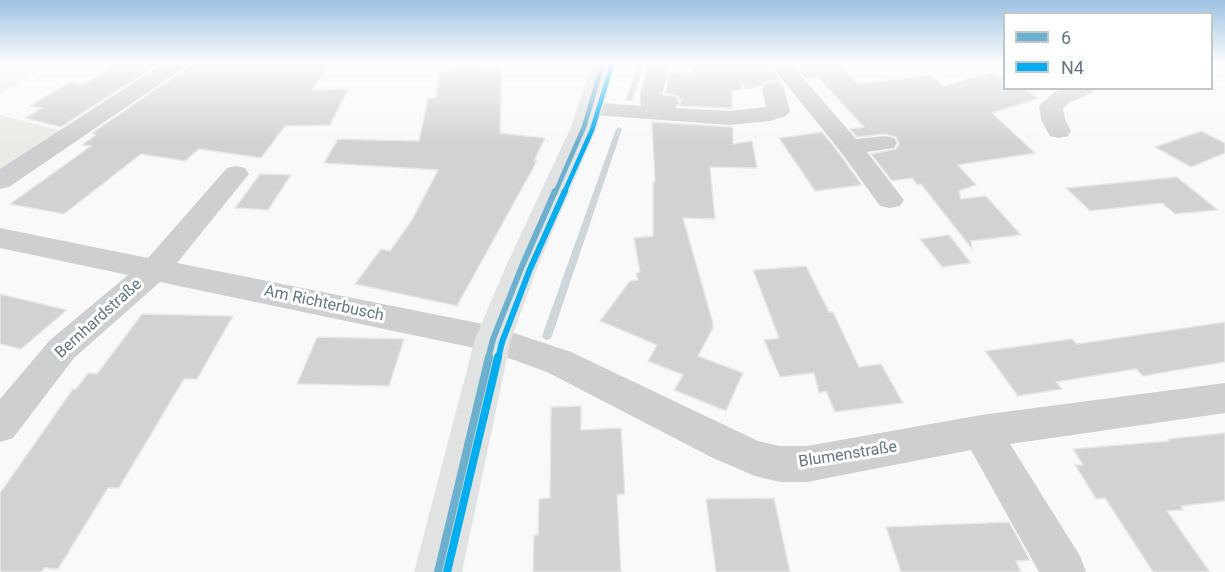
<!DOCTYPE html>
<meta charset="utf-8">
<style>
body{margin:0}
#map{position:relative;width:1225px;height:572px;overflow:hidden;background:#f9f9f9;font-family:Roboto,sans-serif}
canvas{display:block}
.legend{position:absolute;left:1003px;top:12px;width:210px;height:78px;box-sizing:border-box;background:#fff;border:2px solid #c1c8cd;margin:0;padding:8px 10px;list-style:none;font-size:18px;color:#657683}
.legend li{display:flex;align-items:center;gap:12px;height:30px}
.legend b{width:30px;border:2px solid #c1c8cd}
</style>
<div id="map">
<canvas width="1225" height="572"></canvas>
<ul class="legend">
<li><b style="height:8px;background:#6cb0ce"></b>6</li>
<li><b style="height:8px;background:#00adee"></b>N4</li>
</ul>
</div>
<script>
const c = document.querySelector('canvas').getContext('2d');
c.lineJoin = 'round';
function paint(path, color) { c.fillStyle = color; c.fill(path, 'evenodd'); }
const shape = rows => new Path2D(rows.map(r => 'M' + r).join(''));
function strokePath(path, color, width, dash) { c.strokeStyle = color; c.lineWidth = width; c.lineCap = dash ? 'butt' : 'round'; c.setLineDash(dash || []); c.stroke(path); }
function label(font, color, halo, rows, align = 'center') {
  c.font = font + ' Roboto,sans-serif'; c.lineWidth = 6; c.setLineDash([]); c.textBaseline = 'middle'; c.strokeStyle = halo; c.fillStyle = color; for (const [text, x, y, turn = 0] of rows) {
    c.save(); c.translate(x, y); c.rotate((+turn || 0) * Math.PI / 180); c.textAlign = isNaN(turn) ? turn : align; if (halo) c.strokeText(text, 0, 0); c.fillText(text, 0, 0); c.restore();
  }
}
paint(shape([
 [0,63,54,63,0,93],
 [0,115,62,131,0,170]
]), '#e8ebe6');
paint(shape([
 [639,63,645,63,632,100,627,101,626,100,639,63],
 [619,127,622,129,552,336,550,339,547,340,544,339,542,336,616,129,619,127]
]), '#ced6d9');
const building = shape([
 [116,63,160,63,61,127,25,118,42,108,30,106,70,82,84,84,116,63],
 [191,63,332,63,312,90,348,89,330,125,285,126,261,158,199,149,185,161,141,154,64,214,10,204,91,146,82,145,96,135,92,133,186,69,191,63],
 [688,63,767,63,781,82,772,80,764,82,761,86,746,89,740,80,742,89,732,91,732,108,679,106,681,101,678,96,665,93,670,72,697,74,688,63],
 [793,63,838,63,858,84,931,75,944,86,993,72,1005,79,1005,88,1022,88,1039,98,992,113,1035,153,958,165,976,185,959,191,961,199,986,196,1021,235,971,241,972,249,921,184,917,185,912,178,892,181,871,154,896,149,899,144,896,137,885,134,857,137,850,129,864,127,818,77,807,79,793,63],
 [502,67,500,133,545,138,534,161,537,161,457,306,355,284,381,249,390,251,412,220,438,170,324,163,338,139,419,141,428,98,436,98,440,70,502,67],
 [652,122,733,127,733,144,752,141,757,168,710,167,715,219,683,218,713,323,713,328,698,356,743,373,726,411,674,390,683,375,648,361,657,345,600,321,630,281,638,280,636,273,640,272,634,238,653,236,653,182,655,182,652,122],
 [1201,131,1225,143,1225,153,1191,167,1155,147,1201,131],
 [822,132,839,153,862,185,815,191,779,138,822,132],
 [260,174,291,175,268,210,235,208,260,174],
 [1177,177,1218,210,1175,214,1162,203,1090,211,1066,188,1177,177],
 [949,235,971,263,942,267,920,239,949,235],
 [806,266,829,312,833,312,859,367,881,364,903,403,835,412,826,391,819,393,814,373,780,377,764,340,779,338,753,270,806,266],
 [0,294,67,310,21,349,0,344,0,294],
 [142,314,233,316,197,379,184,379,119,488,108,488,58,569,44,568,42,572,0,572,0,493,73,389,76,389,88,373,97,374,142,314],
 [1225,322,1225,362,1143,376,1136,369,1056,382,1062,389,1018,396,985,351,1072,339,1077,344,1225,322],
 [317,337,404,339,389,386,297,384,317,337],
 [581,406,581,430,621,428,625,494,617,495,621,572,533,572,534,535,538,535,539,499,550,498,551,407,581,406],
 [1225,433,1225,501,1181,506,1183,510,1167,511,1210,572,1153,572,1105,498,1096,499,1075,465,1083,465,1073,449,1169,441,1168,439,1225,433],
 [774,498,790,572,716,572,706,499,774,498],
 [1009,522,1030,560,1016,561,1021,572,901,572,886,527,1009,522]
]);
paint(building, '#d0d2d3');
strokePath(building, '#e8e8e8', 1.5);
paint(shape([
 [164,63,189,63,185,67,9,187,0,189,0,169,164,63],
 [648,63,670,63,662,95,676,97,679,102,675,108,729,111,766,107,762,89,765,84,773,82,781,84,784,89,790,111,786,116,770,121,729,125,582,114,578,109,582,104,590,102,641,106,640,95,648,63],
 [769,63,790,63,856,139,885,136,894,138,897,143,894,148,867,152,904,200,900,206,890,208,880,206,841,152,769,63],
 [1063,88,1095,88,1092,93,1070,102,1063,108,1065,119,1071,131,1068,136,1059,138,1050,136,1047,131,1041,119,1039,106,1054,92,1063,88],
 [236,166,245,168,249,174,177,263,493,326,571,352,758,441,780,446,807,446,981,415,1225,383,1225,413,1010,444,1080,556,1086,572,1039,572,971,450,807,482,780,482,755,476,713,458,547,372,489,351,160,282,74,358,13,438,0,442,0,399,50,340,128,275,0,248,0,228,148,258,227,168,236,166]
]), '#cecfd0');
paint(shape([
 [592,63,614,63,607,96,597,127,538,266,511,339,462,572,414,572,475,339,506,266,571,127,592,63]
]), '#e1e2e2');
strokePath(shape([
 [555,193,584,127,603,63]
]), '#6cb0ce', 4.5);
strokePath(shape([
 [488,359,493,339,522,266,555,191]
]), '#6cb0ce', 6);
strokePath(shape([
 [438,572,489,357]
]), '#6cb0ce', 8);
strokePath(shape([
 [564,193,592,130,612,65]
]), '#00adee', 4.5);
strokePath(shape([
 [498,359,502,342,530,269,565,191]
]), '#00adee', 6);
strokePath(shape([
 [447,572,498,357]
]), '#00adee', 8);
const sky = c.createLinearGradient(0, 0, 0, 143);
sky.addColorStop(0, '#9dc2e2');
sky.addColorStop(0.44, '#fcfcfc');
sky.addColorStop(1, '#fcfcfc00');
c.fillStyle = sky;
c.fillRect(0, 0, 1225, 143);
label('16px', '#657683', '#fff', [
 ["Am Richterbusch",324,304,12],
 ["Bernhardstraße",99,319,-42],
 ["Blumenstraße",848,455,-9]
]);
</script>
